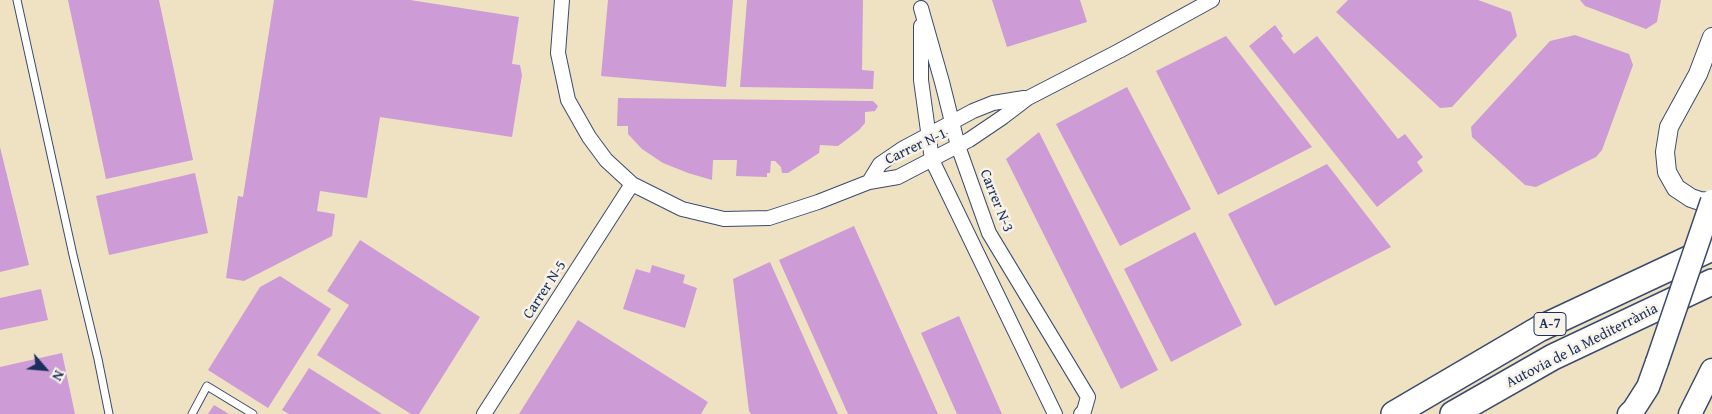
<!DOCTYPE html>
<meta charset="utf-8">
<style>
body{margin:0}
#map{position:relative;width:1712px;height:414px;overflow:hidden;background:#eee2c3;font-family:"Gentium Book Plus",serif}
canvas{display:block}
.north{position:absolute;left:20px;top:344px;width:50px;height:50px;-webkit-text-stroke:4px #f7f3e8;paint-order:stroke;rotate:117deg;font-size:14px;font-weight:700;line-height:20px;text-align:center;color:#1b2f5e}
.north::after{content:'';display:block;margin:auto;width:18px;height:22px;background:#1b2f5e;clip-path:polygon(50% 0,100% 100%,50% 72%,0 100%)}
</style>
<div id="map">
<canvas width="1712" height="414"></canvas>
<div class="north">N</div>
</div>
<script>
const c = document.querySelector('canvas').getContext('2d');
c.lineJoin = 'round';
function paint(path, color) { c.fillStyle = color; c.fill(path, 'evenodd'); }
const shape = rows => new Path2D(rows.map(r => 'M' + r).join(''));
function strokePath(path, color, width, dash) { c.strokeStyle = color; c.lineWidth = width; c.lineCap = dash ? 'butt' : 'round'; c.setLineDash(dash || []); c.stroke(path); }
function label(font, color, halo, rows, align = 'center') {
  c.font = font + ' "Gentium Book Plus",serif'; c.lineWidth = 5; c.setLineDash([]); c.textBaseline = 'middle'; c.strokeStyle = halo; c.fillStyle = color; for (const [text, x, y, turn = 0] of rows) {
    c.save(); c.translate(x, y); c.rotate((+turn || 0) * Math.PI / 180); c.textAlign = isNaN(turn) ? turn : align; if (halo) c.strokeText(text, 0, 0); c.fillText(text, 0, 0); c.restore();
  }
}
paint(shape([
 [68,0,159,0,193,160,106,179],
 [274,0,410,0,519,17,512,64,520,65,522,75,512,137,380,117,367,198,320,191,317,211,335,214,332,236,244,281,226,278,238,196,243,197],
 [608,0,733,0,726,87,601,76],
 [747,0,863,0,862,70,874,71,873,89,740,87],
 [992,0,1080,0,1087,22,1007,47],
 [1348,0,1478,0,1511,12,1517,36,1452,107,1440,108,1336,12],
 [1580,0,1661,0,1657,22,1646,29,1585,6],
 [1275,25,1283,36,1281,38,1294,54,1317,36,1398,139,1405,134,1423,157,1417,162,1423,171,1377,207,1249,46],
 [1575,35,1629,54,1633,65,1602,150,1596,157,1536,187,1525,185,1472,137,1471,127,1550,41],
 [1226,36,1312,147,1218,195,1156,71],
 [1127,87,1191,209,1120,246,1056,124],
 [618,98,873,101,878,106,875,111,865,112,865,123,859,130,838,146,820,145,819,153,788,173,782,173,781,167,775,161,771,161,770,173,767,173,767,177,736,176,737,160,713,160,712,180,688,173,663,163,642,149,628,134,628,126,617,126],
 [1039,132,1158,370,1121,389,1006,159],
 [0,147,29,265,0,272],
 [1327,164,1391,247,1275,306,1228,214],
 [195,173,208,233,109,255,96,196],
 [854,226,938,414,848,414,779,260],
 [1195,232,1242,325,1171,362,1124,269],
 [360,240,480,317,419,414,411,414,317,355,349,305,327,291],
 [770,262,838,414,751,414,749,411,733,279],
 [652,265,685,275,683,283,697,288,685,328,623,309,636,269,650,273],
 [280,276,331,309,268,408,208,370,260,287],
 [41,289,48,320,0,330,0,298],
 [959,316,1002,414,957,414,921,333],
 [578,320,708,402,701,414,519,414],
 [62,353,75,414,0,414,0,367],
 [309,368,382,414,289,414,282,410],
 [214,405,229,414,208,414]
]), '#cd9bd6');
const service = shape([
 [17,0,73,255,98,359,109,414],
 [192,414,207,386,253,414]
]);
const minor = shape([
 [562,0,558,53,568,100,589,137,606,160,632,184,682,209,724,219,769,218,818,202,869,182,898,177,969,140,1003,117,1028,98,1119,51,1212,0],
 [921,8,942,82,958,146,989,233,1088,397,1084,411,1081,414],
 [921,26,921,80,932,160,1055,414],
 [869,182,880,164,902,149,973,111,993,103,1024,98],
 [484,414,632,184]
]);
const tertiary = shape([
 [1712,37,1698,74,1669,127,1665,152,1667,172,1676,188,1691,198,1700,201,1712,202]
]);
const trunk = shape([
 [1629,414,1634,409,1648,387,1657,362],
 [1690,414,1712,370]
]);
const motorway = shape([
 [1394,414,1539,329,1712,248],
 [1453,414,1553,357,1712,282]
]);
strokePath(service, '#3b4a6d', 9);
strokePath(minor, '#3b4a6d', 16);
strokePath(tertiary, '#3b4a6d', 20);
strokePath(trunk, '#3b4a6d', 25);
strokePath(motorway, '#3b4a6d', 28);
strokePath(service, '#fff', 7);
strokePath(minor, '#fff', 14);
strokePath(tertiary, '#fff', 18);
strokePath(trunk, '#fff', 22);
strokePath(motorway, '#fff', 25);
const trunkBridge = shape([
 [1657,362,1712,201]
]);
strokePath(trunkBridge, '#3b4a6d', 25, []);
strokePath(trunkBridge, '#fff', 22);
for (const [x, y, w] of [
 [1550,324,32]
]) { const box = new Path2D(); box.roundRect(x - w / 2, y - 11.5, w, 23, 4); c.fillStyle = '#f7f3e8'; c.fill(box); strokePath(box, '#1b2f5e', 1); }
label('bold 14px', '#1b2f5e', null, [
 ["A-7",1550,324]
]);
label('15px', '#1b2f5e', '#f7f3e8', [
 ["Carrer N-1",916,147,-25],
 ["Carrer N-3",996,201,68],
 ["Carrer N-5",545,290,-57],
 ["Autovia de la Mediterrània",1582,346,-27]
]);
</script>
